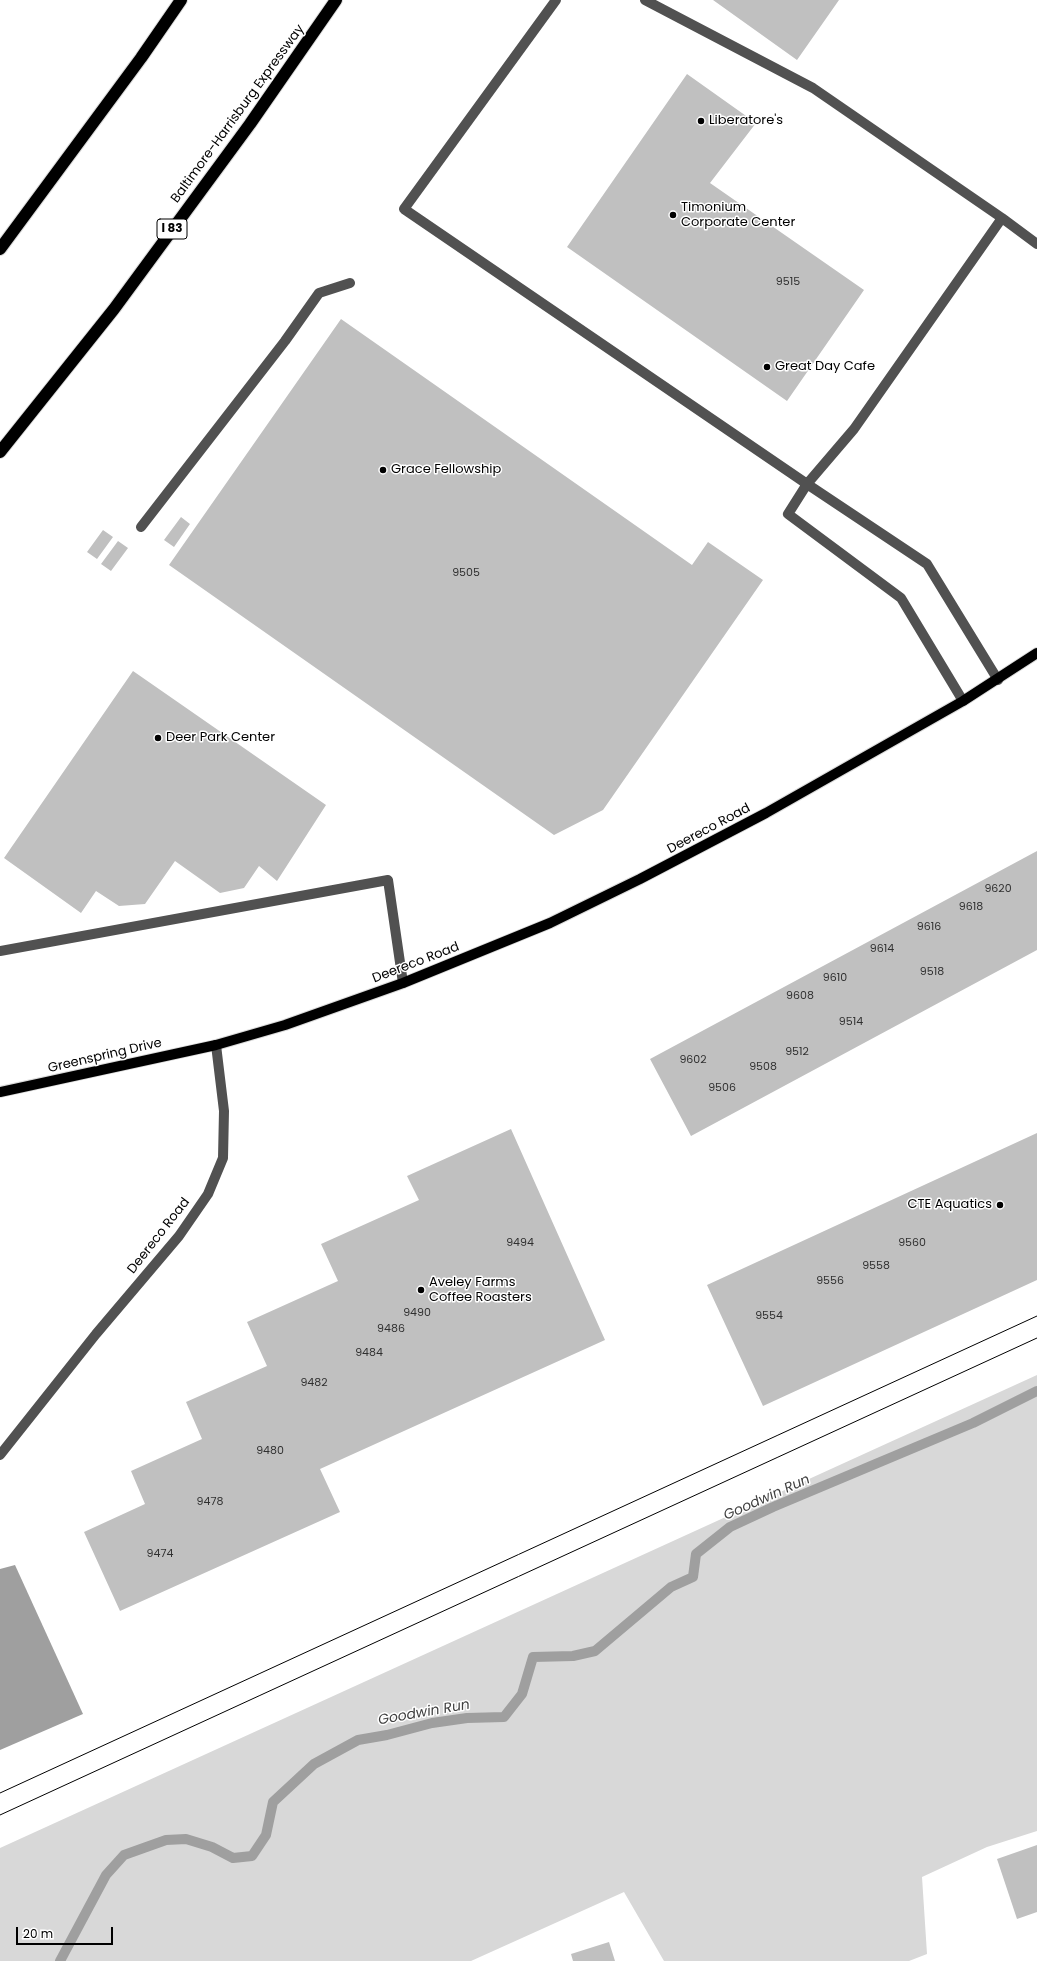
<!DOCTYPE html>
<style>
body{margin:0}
#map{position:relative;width:1037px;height:1961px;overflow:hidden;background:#fff;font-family:Poppins,sans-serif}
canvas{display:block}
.scale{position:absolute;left:16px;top:1927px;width:97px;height:18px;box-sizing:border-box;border:2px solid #000;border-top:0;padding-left:5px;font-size:12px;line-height:14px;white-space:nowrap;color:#000;-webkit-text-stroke:3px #fff;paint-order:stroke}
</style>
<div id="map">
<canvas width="1037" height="1961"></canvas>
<div class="scale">20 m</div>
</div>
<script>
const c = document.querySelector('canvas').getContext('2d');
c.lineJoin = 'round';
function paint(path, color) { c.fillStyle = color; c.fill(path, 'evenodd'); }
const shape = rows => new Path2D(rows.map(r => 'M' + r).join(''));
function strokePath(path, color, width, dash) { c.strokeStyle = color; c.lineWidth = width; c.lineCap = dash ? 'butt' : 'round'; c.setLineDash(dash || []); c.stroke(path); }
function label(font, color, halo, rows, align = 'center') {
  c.font = font + ' Poppins,sans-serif'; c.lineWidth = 3; c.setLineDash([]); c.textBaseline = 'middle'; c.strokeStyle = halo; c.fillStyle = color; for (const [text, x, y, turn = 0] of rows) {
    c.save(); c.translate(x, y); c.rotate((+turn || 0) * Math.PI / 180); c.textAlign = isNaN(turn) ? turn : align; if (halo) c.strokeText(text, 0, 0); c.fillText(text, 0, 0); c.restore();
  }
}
paint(shape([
 [1037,1375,1037,1831,987,1847,922,1877,927,1954,909,1961,664,1961,624,1892,471,1961,0,1961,0,1848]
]), '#d8d8d8');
paint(shape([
 [15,1565,83,1714,0,1750,0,1569]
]), '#9f9f9f');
strokePath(shape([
 [60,1961,106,1875,124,1855,166,1840,186,1839,212,1847,233,1858,252,1856,266,1835,273,1802,314,1764,358,1740,387,1735,432,1723,467,1718,504,1717,522,1694,533,1657,573,1656,595,1651,671,1587,693,1577,696,1554,730,1527,773,1507,973,1423,1037,1391]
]), '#9f9f9f', 10);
paint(shape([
 [713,0,839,0,797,60],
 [687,74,756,123,710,183,864,290,787,401,567,247],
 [341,319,692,565,708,542,763,580,603,810,554,835,169,565],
 [181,517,190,524,174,547,164,540],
 [103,530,113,537,97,559,87,552],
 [118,541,128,548,111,571,101,564],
 [133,671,326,805,277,881,259,866,244,888,220,893,175,861,145,904,119,906,96,891,81,913,4,858],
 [1037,851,1037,950,691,1136,650,1059],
 [511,1129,605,1340,320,1469,340,1512,120,1611,84,1532,145,1504,131,1471,202,1439,186,1402,267,1366,247,1322,338,1281,321,1244,419,1200,407,1176],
 [1037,1133,1037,1280,763,1406,707,1285],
 [1037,1845,1037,1912,1017,1919,997,1859],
 [609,1942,615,1961,573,1961,571,1954]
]), '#c0c0c0');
const major = shape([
 [0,1092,216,1045,285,1025,403,983,550,923,640,879,766,813,963,701,1037,653]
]);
const highway = shape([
 [0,249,141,58,181,0],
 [0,452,114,309,250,124,336,0]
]);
strokePath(major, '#dbdbdb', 12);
strokePath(highway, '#dbdbdb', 14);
strokePath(shape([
 [556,0,404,209,807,484,788,514,901,598,963,701],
 [645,0,813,88,1002,218,854,429,807,484,927,564,998,680],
 [1002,218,1037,244],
 [141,527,285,341,319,293,350,283],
 [0,951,388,880,403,983],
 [0,1455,96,1334,179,1236,208,1194,223,1158,224,1111,216,1045]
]), '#515151', 10);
strokePath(major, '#000', 10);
strokePath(highway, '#000', 12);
strokePath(shape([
 [0,1793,1037,1316],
 [0,1815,1037,1338]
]), '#000', 1);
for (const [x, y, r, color] of [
 [701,121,4,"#000"],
 [673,215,4,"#000"],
 [767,367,4,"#000"],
 [383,470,4,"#000"],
 [158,738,4,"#000"],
 [1000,1205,4,"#000"],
 [421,1290,4,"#000"]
]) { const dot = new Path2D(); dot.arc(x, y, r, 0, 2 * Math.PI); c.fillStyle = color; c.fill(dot); strokePath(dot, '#fff', 1.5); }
label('11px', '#303030', null, [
 ["9515",788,282],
 ["9505",466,573],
 ["9620",998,889],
 ["9618",971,907],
 ["9616",929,927],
 ["9614",882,949],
 ["9518",932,972],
 ["9610",835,978],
 ["9608",800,996],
 ["9514",851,1022],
 ["9512",797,1052],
 ["9602",693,1060],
 ["9508",763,1067],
 ["9506",722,1088],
 ["9494",520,1243],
 ["9560",912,1243],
 ["9558",876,1266],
 ["9556",830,1281],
 ["9490",417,1313],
 ["9554",769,1316],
 ["9486",391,1329],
 ["9484",369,1353],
 ["9482",314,1383],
 ["9480",270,1451],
 ["9478",210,1502],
 ["9474",160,1554]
]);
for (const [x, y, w] of [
 [172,229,30]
]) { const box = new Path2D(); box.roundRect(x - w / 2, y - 10, w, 20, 3); c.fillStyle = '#fff'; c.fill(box); strokePath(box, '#000', 1); }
label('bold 12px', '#000', null, [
 ["I 83",172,229]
]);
label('13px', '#000', '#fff', [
 ["Baltimore-Harrisburg Expressway",238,114,-54],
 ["Deereco Road",709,829,-28],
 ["Deereco Road",416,963,-21],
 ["Greenspring Drive",105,1056,-13],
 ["Deereco Road",159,1236,-52]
]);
label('13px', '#000', '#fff', [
 ["Liberatore's",709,121],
 ["Timonium",681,208],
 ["Corporate Center",681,223],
 ["Great Day Cafe",775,367],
 ["Grace Fellowship",391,470],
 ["Deer Park Center",166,738],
 ["CTE Aquatics",992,1205,"right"],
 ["Aveley Farms",429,1283],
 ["Coffee Roasters",429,1298]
], 'left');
label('italic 14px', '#404040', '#fff', [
 ["Goodwin Run",767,1498,-24],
 ["Goodwin Run",424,1713,-10]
]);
</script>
